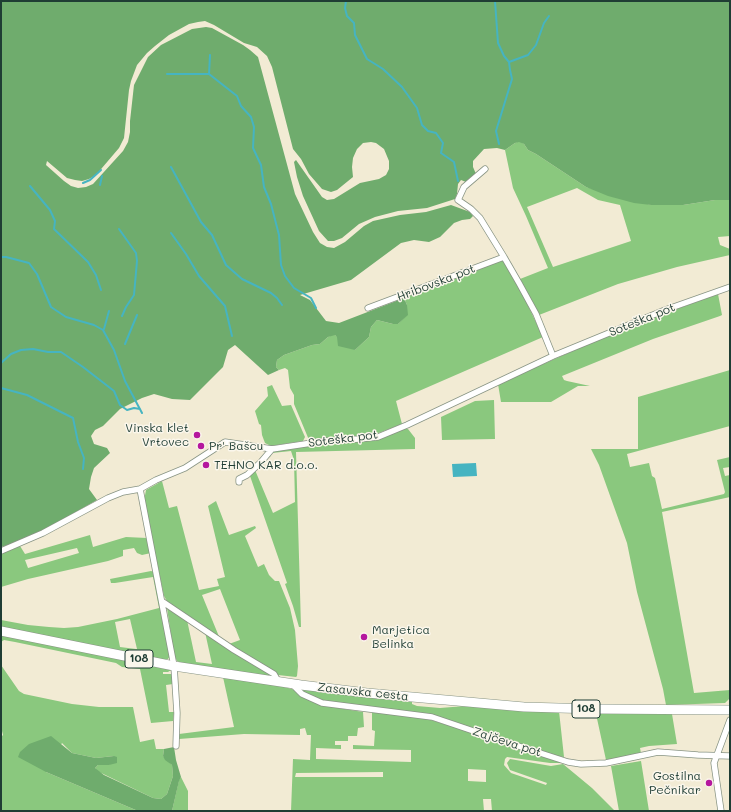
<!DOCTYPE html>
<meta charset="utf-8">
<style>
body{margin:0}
#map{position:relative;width:731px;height:812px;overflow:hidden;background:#f2ebd4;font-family:Mali,sans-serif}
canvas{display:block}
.frame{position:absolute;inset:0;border:2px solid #1f3d34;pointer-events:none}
</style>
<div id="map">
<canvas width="731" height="812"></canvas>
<div class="frame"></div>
</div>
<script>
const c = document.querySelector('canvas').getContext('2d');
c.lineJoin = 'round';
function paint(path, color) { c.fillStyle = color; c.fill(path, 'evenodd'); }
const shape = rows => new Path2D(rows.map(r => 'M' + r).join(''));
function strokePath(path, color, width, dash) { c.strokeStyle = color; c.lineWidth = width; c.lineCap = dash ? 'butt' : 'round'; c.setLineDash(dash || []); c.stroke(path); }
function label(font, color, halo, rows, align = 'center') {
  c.font = font + ' Mali,sans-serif'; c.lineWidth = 3; c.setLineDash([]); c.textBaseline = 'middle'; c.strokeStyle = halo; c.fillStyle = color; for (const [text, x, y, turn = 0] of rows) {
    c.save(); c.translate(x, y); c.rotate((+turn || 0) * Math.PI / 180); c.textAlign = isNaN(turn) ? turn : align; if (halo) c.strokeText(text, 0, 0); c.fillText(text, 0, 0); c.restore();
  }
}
paint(shape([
 [519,141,524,144,528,150,536,154,586,187,651,205,683,205,715,200,730,200,730,236,718,237,720,245,730,249,730,255,677,267,618,284,539,315,520,279,548,268,526,216,513,188,505,150,515,143],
 [577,188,598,200,620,205,631,241,553,267,527,207],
 [501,260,505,262,522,293,543,337,396,401,402,424,376,434,362,436,341,437,309,440,294,404,294,395,290,388,288,370,285,368,279,370,276,367,277,360,284,355,312,345,320,344,328,337,332,335,335,335,355,350,369,337,371,327,377,320,393,324,398,324,407,315,407,305,404,298,413,293],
 [718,294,722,315,720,316,653,339,562,376,564,380,567,381,590,386,578,386,551,402,501,402,498,384,627,327],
 [730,370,730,426,627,454,630,467,649,463,652,476,655,478,662,509,724,494,725,492,717,460,730,457,730,467,723,468,725,476,730,475,730,497,662,512,694,693,730,690,730,698,725,703,666,705,663,689,637,592,627,543,599,465,591,449,638,449,638,397],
 [272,385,282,406,291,405,305,437,303,441,271,446,265,443,262,435,261,425,259,424,255,411,268,396,267,387],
 [494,400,495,439,442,440,441,417,475,401],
 [401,428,408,429,415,438,415,449,296,452,301,627,299,627,293,606,285,584,287,583,286,580,250,476,255,470,273,513,295,502,294,460,291,451,272,453,270,457,267,458,275,450,304,445,370,440],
 [162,481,169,508,177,506,199,590,219,586,217,579,225,577,208,506,216,501,229,535,255,526,256,528,245,536,258,567,264,564,269,575,275,581,279,581,290,608,295,630,298,666,297,676,296,677,278,675,229,644,240,640,220,589,202,595,220,639,168,603,164,596,144,501,146,490],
 [90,535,93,547,126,537,147,538,151,553,142,555,137,553,134,548,123,550,123,556,108,561,28,579,1,587,1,553,20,546,25,554],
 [77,548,79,553,28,568,25,560],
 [151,571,154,572,170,656,168,659,164,660,1,628,1,620,28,625,49,627,64,628,78,627,117,619,159,608,153,577,115,583,111,583,110,579],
 [130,619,137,649,136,649,120,647,115,622],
 [167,608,169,608,187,620,196,662,212,664,205,632,269,673,269,675,268,677,181,663,177,661,174,655],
 [1,635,171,670,168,672,163,672,163,674,172,674,173,684,166,685,169,712,174,712,173,721,151,723,140,669,122,667,116,663,15,642,4,640,1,642],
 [1,665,19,691,24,694,72,704,99,707,133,707,140,742,154,739,156,749,164,749,163,756,172,765,173,776,167,794,161,799,153,798,97,771,95,768,98,765,109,765,114,756,96,758,72,753,62,743,46,772,138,811,1,811,1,737,3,735,1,727],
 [223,677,276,685,292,689,314,702,332,707,363,712,364,727,358,728,357,736,348,736,348,741,335,741,335,745,341,745,341,749,316,748,316,759,411,762,411,750,353,749,353,745,374,746,375,731,372,730,372,712,428,719,561,761,560,763,550,763,507,757,505,759,504,765,511,773,546,785,547,783,510,770,507,763,510,759,551,766,563,764,592,788,615,811,492,811,491,799,483,799,484,811,291,811,293,759,310,760,311,735,307,735,305,728,300,729,300,735,244,734,179,739,179,734,234,727],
 [468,769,486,770,486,782,468,781],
 [383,772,383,777,295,777,296,773],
 [305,689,391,699,412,702,412,704,417,706,440,708,465,706,559,711,564,757,555,756,449,720,325,702,304,692,303,690],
 [596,712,669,713,672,714,677,744,649,746,640,748,641,753,606,760,596,714],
 [641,761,649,811,619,811,611,766],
 [181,777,188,791,188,811,172,811,179,780]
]), '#8ac87e');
paint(shape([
 [1,1,730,1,730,200,715,200,683,205,651,205,634,203,608,196,586,187,536,154,528,150,524,144,519,142,515,143,505,150,497,148,484,149,473,161,473,167,476,174,466,182,461,180,458,184,457,194,455,199,427,208,398,211,375,217,359,224,342,238,334,241,328,241,319,231,303,196,297,177,294,162,296,160,322,197,327,200,334,199,360,183,379,179,386,175,389,169,389,161,384,149,376,143,371,142,363,143,357,149,353,158,352,167,353,177,337,190,331,192,322,189,309,174,301,159,293,149,272,67,267,56,257,47,244,43,214,25,205,21,198,22,189,24,169,35,155,46,147,53,137,65,131,81,129,90,124,138,119,148,96,175,89,179,82,181,75,180,67,178,47,161,46,165,64,181,71,186,78,188,86,187,93,184,123,151,128,142,130,132,130,121,134,85,148,57,161,45,192,29,206,27,212,28,243,45,250,50,258,57,295,194,313,232,320,243,327,247,334,248,345,242,364,226,373,221,400,215,426,212,451,205,470,212,473,216,470,219,462,220,454,223,440,237,429,242,414,240,401,243,351,280,300,295,310,300,326,321,339,323,404,298,407,305,408,315,398,324,393,324,377,320,371,327,369,337,355,350,338,346,337,337,335,335,328,337,320,344,312,345,284,355,277,360,276,367,279,370,268,375,235,345,228,350,223,367,190,400,172,399,154,394,142,398,120,409,103,426,95,430,91,436,94,444,107,448,110,453,94,468,91,477,89,489,97,500,39,533,21,541,1,547],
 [51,736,72,753,96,758,114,756,117,757,117,763,109,765,98,765,95,768,104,775,153,798,161,799,167,794,173,776,172,765,165,760,163,756,164,749,174,747,176,760,181,777,179,781,172,811,138,811,46,772,18,757,20,752,29,744]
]), '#6fac6d');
paint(shape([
 [476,463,477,476,453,477,452,464]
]), '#46b4c1');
strokePath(shape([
 [346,1,345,8,347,16,354,23,355,35,367,59,383,69,402,87,417,108,422,125,428,131,436,133,443,143,441,153,454,162,458,181],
 [495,1,498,43,504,56,509,62,510,70,512,79,496,131,499,144],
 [509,62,528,55,536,45,544,23,549,16],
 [167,74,209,74,237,96,241,106,251,117,254,127,253,148,261,165,264,187,271,204,279,235,281,265,285,276,294,288,311,298,316,308],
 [209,74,210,55],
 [171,167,201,222,212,235,226,265,242,279,271,293,277,298,282,305],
 [83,183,90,180,101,170],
 [100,185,102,176],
 [30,186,50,210,55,221,54,229,88,262,96,275,101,290],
 [119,229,136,253,137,261,134,295,126,307,122,316],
 [171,233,186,254,199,276,225,306,232,336],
 [1,257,6,257,29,263,37,274,51,307,66,317,94,325,103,330,114,350,125,381,142,413],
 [104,329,109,311],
 [125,344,137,315],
 [1,363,11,354,21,350,33,349,48,352,61,352,83,367,114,391,120,405,127,410,134,408,140,409],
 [1,388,27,395,73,418,78,442,84,458,83,469]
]), '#46b4c1', 2);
const street = shape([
 [485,169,464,187,458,200,471,209,480,218,504,257,519,283,536,314,553,356],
 [368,308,504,257],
 [239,482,239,479,247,475,261,462,272,449],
 [140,489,174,666,177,713,176,746],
 [1,551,43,533,108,498,123,492,140,489,156,480,185,468,225,442,272,449,325,441,359,439,378,437,407,425,553,356,665,310,730,287],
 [163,602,234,650,274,674,278,681],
 [292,684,302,694,322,703,432,717,506,742,568,762,581,764,606,763,658,752,698,755,730,756],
 [721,811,714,763,730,720]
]);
const primary = shape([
 [1,631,174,666,301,685,367,693,524,707,594,709,730,710]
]);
strokePath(street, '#889484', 7);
strokePath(primary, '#889484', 10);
strokePath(street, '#fff', 5.5);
strokePath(primary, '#fff', 9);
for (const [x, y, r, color] of [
 [197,435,4,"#b5179e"],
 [201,446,4,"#b5179e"],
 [206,465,4,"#b5179e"],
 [364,637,4,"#b5179e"],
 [709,783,4,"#b5179e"]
]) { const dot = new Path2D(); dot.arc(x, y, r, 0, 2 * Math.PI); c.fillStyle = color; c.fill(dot); strokePath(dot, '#fbf7ec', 1.5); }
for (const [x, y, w] of [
 [139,659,28],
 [586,709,28]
]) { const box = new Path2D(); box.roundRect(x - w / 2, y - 9, w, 18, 3); c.fillStyle = '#fbf7ec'; c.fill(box); strokePath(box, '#1f3d34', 1); }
label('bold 11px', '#1f3d34', null, [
 ["108",139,659],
 ["108",586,709]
]);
label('12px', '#1f3d34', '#fbf7ec', [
 ["Hribovska pot",436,283,-21],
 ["Soteška pot",642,320,-22],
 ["Soteška pot",343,439,-7],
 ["Zasavska cesta",363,692,6],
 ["Zajčeva pot",507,742,18]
]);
label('12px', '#1f3d34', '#fbf7ec', [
 ["Vinska klet",189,428,"right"],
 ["Vrtovec",189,442,"right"],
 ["Pr' Bašcu",209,446],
 ["TEHNO KAR d.o.o.",214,465],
 ["Marjetica",372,630],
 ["Belinka",372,644],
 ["Gostilna",701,776,"right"],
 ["Pečnikar",701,790,"right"]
], 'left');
</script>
